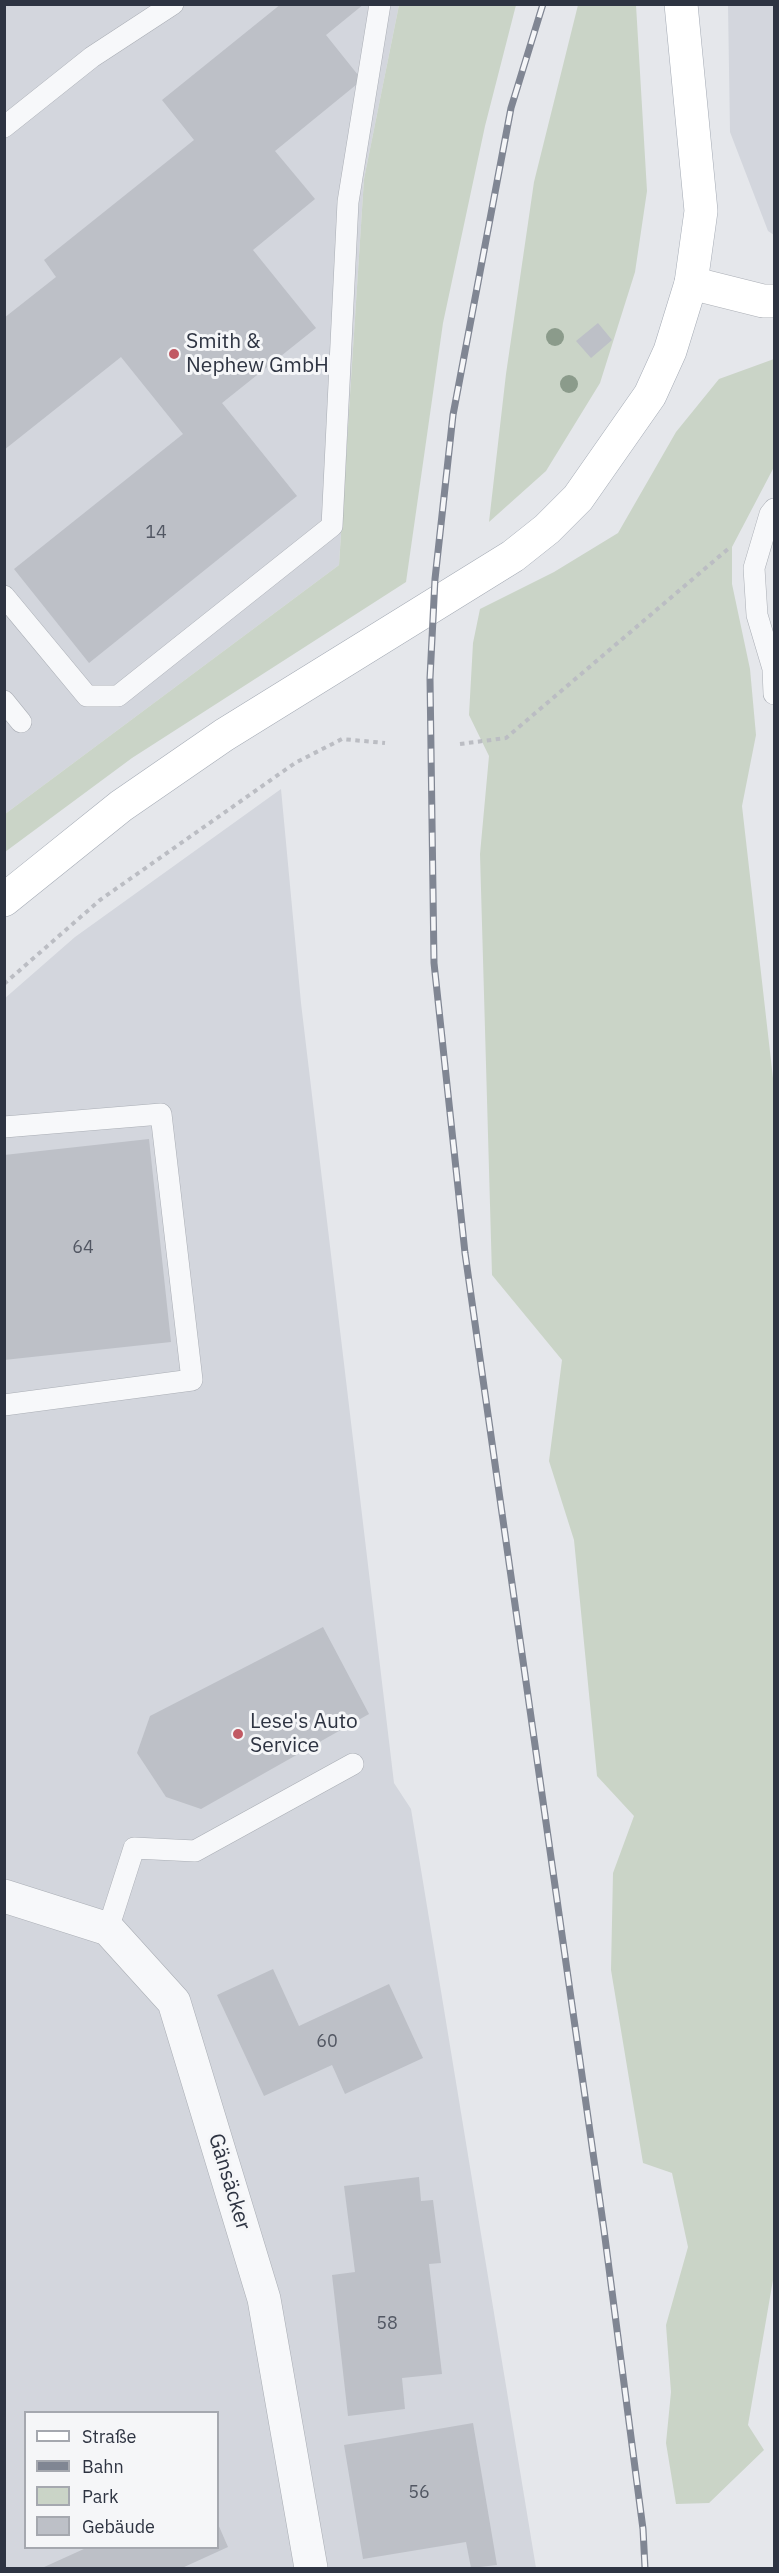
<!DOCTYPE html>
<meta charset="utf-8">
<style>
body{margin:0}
#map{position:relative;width:779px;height:2573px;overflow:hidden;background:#e5e7eb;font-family:"IBM Plex Sans",sans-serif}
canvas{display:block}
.frame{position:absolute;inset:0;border:6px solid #2e3442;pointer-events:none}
.legend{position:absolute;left:24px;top:2411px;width:195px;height:138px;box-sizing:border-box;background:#f5f6f8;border:2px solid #a5a8af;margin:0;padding:8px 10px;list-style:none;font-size:18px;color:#2e3442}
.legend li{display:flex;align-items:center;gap:12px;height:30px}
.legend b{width:30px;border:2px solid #a5a8af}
</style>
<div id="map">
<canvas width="779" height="2573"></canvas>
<div class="frame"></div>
<ul class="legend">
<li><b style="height:8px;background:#fff"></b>Straße</li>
<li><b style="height:8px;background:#808693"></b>Bahn</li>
<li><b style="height:16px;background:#cad4c7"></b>Park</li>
<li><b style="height:16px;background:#bdc0c7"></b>Gebäude</li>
</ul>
</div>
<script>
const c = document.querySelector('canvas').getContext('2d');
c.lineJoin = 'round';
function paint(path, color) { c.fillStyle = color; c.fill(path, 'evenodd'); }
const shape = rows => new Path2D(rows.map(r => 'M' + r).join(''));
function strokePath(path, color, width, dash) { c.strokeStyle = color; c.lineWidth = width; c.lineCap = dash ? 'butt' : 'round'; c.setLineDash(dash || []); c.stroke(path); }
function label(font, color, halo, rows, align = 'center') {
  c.font = font + ' "IBM Plex Sans",sans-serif'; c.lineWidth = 6; c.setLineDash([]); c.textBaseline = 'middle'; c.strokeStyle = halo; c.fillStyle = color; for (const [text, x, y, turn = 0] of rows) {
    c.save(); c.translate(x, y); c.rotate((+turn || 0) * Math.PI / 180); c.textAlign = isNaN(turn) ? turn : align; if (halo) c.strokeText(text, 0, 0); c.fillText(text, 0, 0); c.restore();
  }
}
paint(shape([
 [5,5,399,5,364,179,339,565,5,814],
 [728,5,774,5,774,235,768,231,730,132],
 [281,789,301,1003,394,1783,411,1809,536,2568,5,2568,4,999,75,937],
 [26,2412,218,2412,218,2548,26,2548]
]), '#d3d6dd');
paint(shape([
 [399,5,516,5,485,126,443,323,406,582,132,758,5,852,5,814,339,565,364,179],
 [578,5,636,5,647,191,635,272,600,383,546,471,489,522,506,374,534,182],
 [774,359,774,467,732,547,732,584,750,669,756,735,742,806,774,1087,774,2274,748,2425,764,2450,709,2503,676,2504,666,2443,671,2392,666,2325,688,2247,672,2173,643,2163,611,1970,613,1873,634,1816,597,1776,574,1540,549,1461,562,1360,492,1275,480,854,489,756,469,715,473,643,480,609,554,572,618,533,676,432,719,379]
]), '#cad4c7');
paint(shape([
 [281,4,364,4,326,35,362,80,275,151,315,199,253,250,316,328,222,403,297,496,89,663,14,569,183,434,121,357,4,450,4,318,56,277,44,260,194,140,162,100],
 [598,323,612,340,591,358,576,341],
 [149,1139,171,1342,4,1360,4,1155],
 [323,1627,369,1714,201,1809,166,1797,137,1753,150,1716],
 [273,1969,299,2026,389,1984,423,2058,345,2094,332,2065,264,2096,217,1995],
 [419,2177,421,2201,433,2200,441,2263,429,2264,442,2374,402,2378,405,2409,348,2416,332,2275,355,2272,344,2186],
 [473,2423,497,2565,471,2568,466,2542,363,2559,344,2445],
 [218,2524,228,2547,182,2568,42,2568,86,2548,218,2548]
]), '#bdc0c7');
const lane = shape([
 [4,127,92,57,173,4],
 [774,509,770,514,754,568,757,615,774,672],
 [4,596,87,696,118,696,332,526,348,202,380,4],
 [773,670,774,694],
 [4,701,21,722],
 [4,1127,161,1114,192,1380,4,1405],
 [108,1929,134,1848,195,1851,353,1764]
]);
const street = shape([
 [4,1896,108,1929,174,2002,264,2299,311,2568]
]);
const secondary = shape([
 [691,283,763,301,774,301]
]);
const primary = shape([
 [4,900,121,806,224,735,513,556,547,529,578,498,650,395,670,351,691,283,701,211,681,4]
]);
strokePath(lane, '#aaaeb5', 22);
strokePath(street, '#aaaeb5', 34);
strokePath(secondary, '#aaaeb5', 34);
strokePath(primary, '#a5abb5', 34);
strokePath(shape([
 [460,744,506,738,728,549],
 [4,984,100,900,295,763,342,739,385,743]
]), '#bbbdc3', 4, [4.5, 4.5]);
strokePath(lane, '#f7f8fa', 21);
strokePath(street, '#f7f8fa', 33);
strokePath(secondary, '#fff', 33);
strokePath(primary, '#fff', 33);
const rail = shape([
 [543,4,511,108,453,415,435,579,430,678,434,963,465,1253,604,2230,643,2529,645,2568]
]);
strokePath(rail, '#808693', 7);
strokePath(rail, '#f5f6f8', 4.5, [14]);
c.fillStyle = '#8b9b8b';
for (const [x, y] of [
 [555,337],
 [569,384]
]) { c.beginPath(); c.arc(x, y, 9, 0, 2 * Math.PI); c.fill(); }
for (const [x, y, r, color] of [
 [174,354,6,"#c15963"],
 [238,1734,6,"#c15963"]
]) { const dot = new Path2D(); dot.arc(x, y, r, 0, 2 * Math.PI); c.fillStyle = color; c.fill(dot); strokePath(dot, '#f5f6f8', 2); }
label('18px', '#525763', null, [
 ["14",156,533],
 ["64",83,1248],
 ["60",327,2042],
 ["58",387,2324],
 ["56",419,2493]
]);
label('21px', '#2e3442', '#f5f6f8', [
 ["Smith &",186,342],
 ["Nephew GmbH",186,366],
 ["Lese's Auto",250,1722],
 ["Service",250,1746]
], 'left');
label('21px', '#2e3442', '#f5f6f8', [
 ["Gänsäcker",229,2182,73]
]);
</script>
